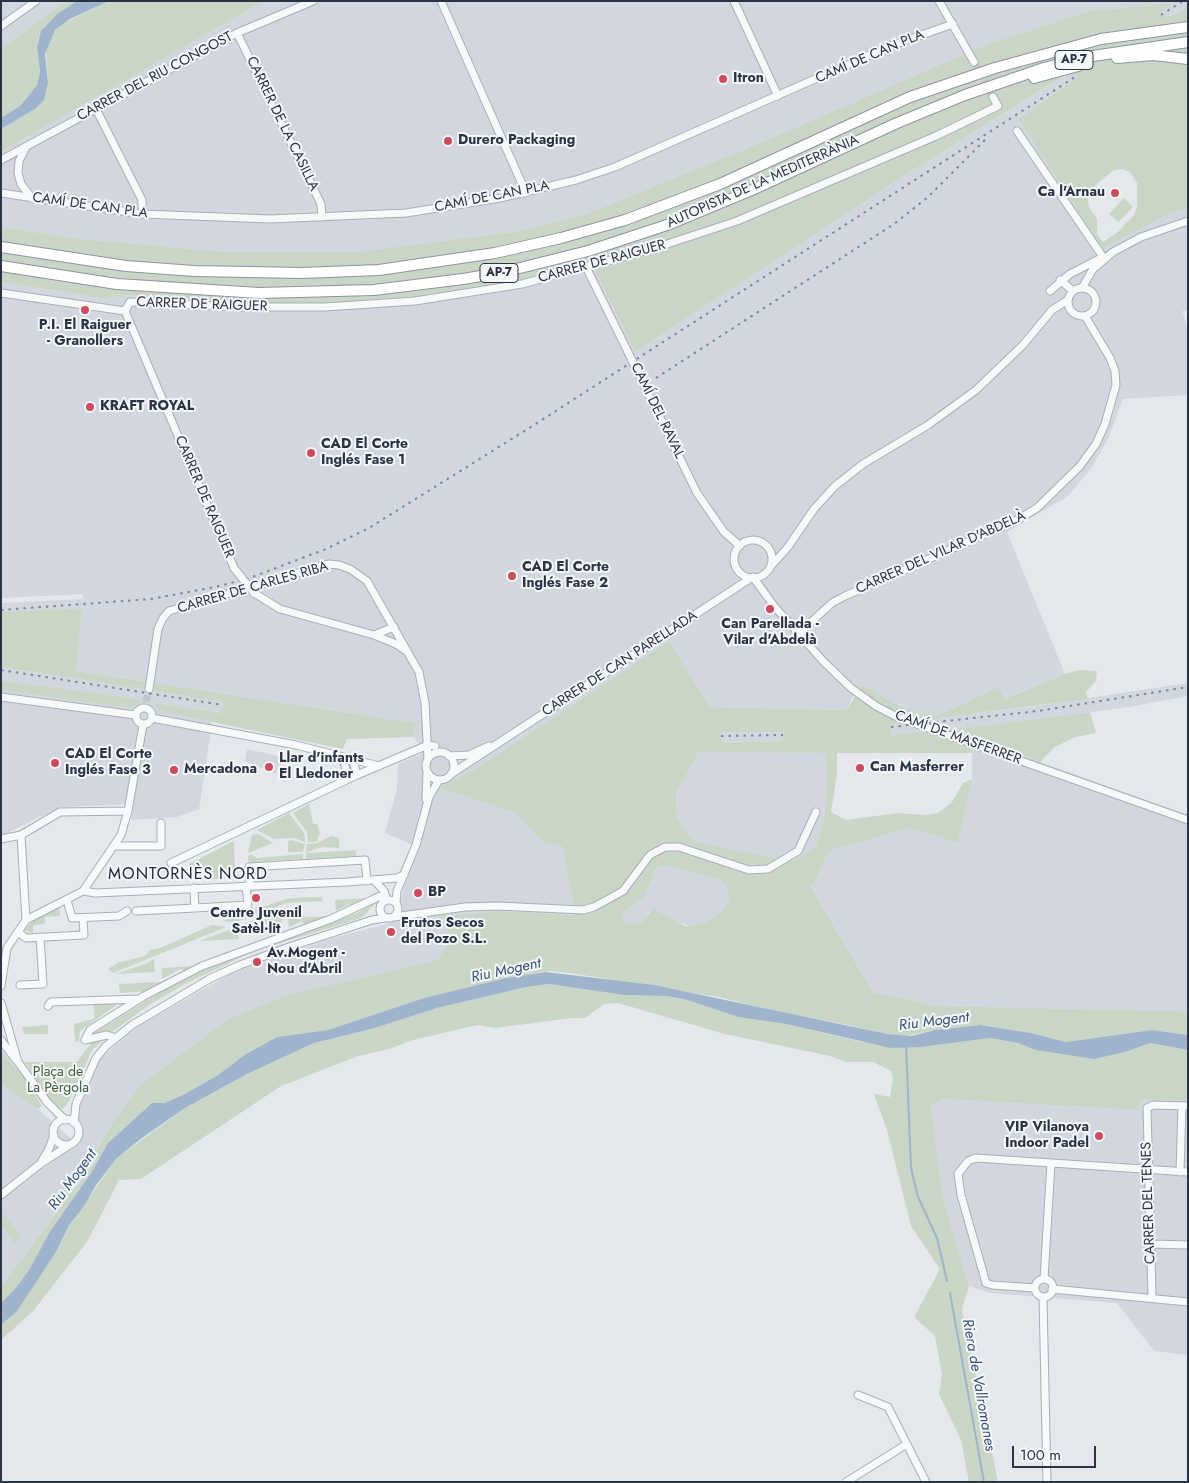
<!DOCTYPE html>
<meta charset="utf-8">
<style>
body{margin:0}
#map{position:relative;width:1189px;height:1483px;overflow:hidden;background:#e4e7ec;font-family:Jost,sans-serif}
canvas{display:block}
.frame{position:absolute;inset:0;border:2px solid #2b3445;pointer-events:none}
.scale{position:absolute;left:1012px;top:1446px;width:84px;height:22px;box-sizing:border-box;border:2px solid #2b3445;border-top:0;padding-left:6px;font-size:15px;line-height:18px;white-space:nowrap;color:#2b3445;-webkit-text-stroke:4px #f4f6f9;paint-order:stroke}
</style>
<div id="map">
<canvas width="1189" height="1483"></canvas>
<div class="frame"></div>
<div class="scale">100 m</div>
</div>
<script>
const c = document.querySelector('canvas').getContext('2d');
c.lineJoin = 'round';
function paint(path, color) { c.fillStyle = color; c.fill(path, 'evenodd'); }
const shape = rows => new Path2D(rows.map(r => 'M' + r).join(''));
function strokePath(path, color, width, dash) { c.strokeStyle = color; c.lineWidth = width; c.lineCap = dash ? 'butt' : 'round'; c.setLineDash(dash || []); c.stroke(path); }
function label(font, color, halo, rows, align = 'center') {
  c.font = font + ' Jost,sans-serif'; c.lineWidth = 4; c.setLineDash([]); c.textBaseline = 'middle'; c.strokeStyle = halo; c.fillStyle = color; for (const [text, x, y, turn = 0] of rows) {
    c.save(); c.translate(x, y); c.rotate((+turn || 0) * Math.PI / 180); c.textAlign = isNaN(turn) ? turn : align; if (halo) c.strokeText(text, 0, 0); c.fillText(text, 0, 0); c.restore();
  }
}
paint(shape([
 [1,1,66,1,1,49],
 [264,1,1188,1,1188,7,1173,16,1157,14,1172,3,1089,11,988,44,762,142,584,215,520,231,355,252,227,252,72,238,1,227,1,152],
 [1070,73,1081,76,1018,119,1103,247,1170,213,1188,209,1188,311,1182,311,1188,328,1188,395,1123,399,1109,437,1092,467,1068,496,1007,532,1065,674,1003,699,999,687,934,717,899,706,863,685,852,698,846,710,710,707,669,641,472,771,439,788,516,813,542,842,563,847,575,915,502,911,439,917,444,920,450,940,437,960,287,995,109,1128,93,1158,95,1160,1,1286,1,1084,38,1109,78,1145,83,1136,76,1116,99,1061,114,1046,139,1026,232,973,330,939,397,921,404,886,420,848,385,833,397,789,398,764,424,753,414,737,415,723,76,671,82,608,1,612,1,603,83,599,83,594,1,598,1,282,107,299,124,295,259,304,591,263,635,352,904,176],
 [1,667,223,702,222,713,154,703,157,708,173,714,212,722,199,809,177,817,131,820,134,804,61,807,1,836,1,690,140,701,1,681],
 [1188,683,1188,696,1129,707,981,726,891,735,891,723,1031,707],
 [721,731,782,732,783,741,721,743],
 [978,740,1188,815,1188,1014,1179,1011,936,1006,873,992,810,884,814,884,829,851,909,828,958,843,972,779,972,753],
 [247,749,282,757,276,774,245,761],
 [699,752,825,753,827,775,824,820,816,845,793,862,693,841,677,819,676,791],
 [661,866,668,866,720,880,726,885,729,901,723,910,705,922,690,926,649,912,640,923,626,924,622,914,640,899,655,870],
 [941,1099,1138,1110,1141,1099,1188,1101,1188,1355,1154,1351,1117,1303,991,1293,969,1286,943,1199,931,1106]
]), '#d2d6de');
paint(shape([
 [66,1,77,1,57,14,43,28,38,40,37,50,40,72,37,85,20,106,1,118,1,49],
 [109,1,264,1,1,152,1,129,35,109,45,97,48,83,46,51,53,33,62,24],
 [1174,3,1157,14,1173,16,1188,7,1188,209,1170,213,1103,248,1018,119,1080,76,1069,73,904,176,635,352,591,263,512,282,427,296,345,303,259,304,124,295,107,299,1,282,1,227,72,238,227,252,355,252,520,231,584,215,762,142,988,44,1089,11],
 [1123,169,1130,172,1137,183,1137,207,1134,215,1118,232,1103,242,1097,234,1097,219,1089,207,1087,195,1089,190,1114,170],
 [1124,198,1133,207,1118,222,1109,214],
 [82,608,76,671,415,723,414,737,347,739,343,749,173,714,158,710,154,703,222,713,223,702,1,667,1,612],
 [669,641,710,707,846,710,863,685,899,706,934,717,999,687,1004,699,1065,674,1079,670,1097,671,1096,681,1086,692,1088,699,891,724,891,735,981,726,1090,712,1096,733,1075,737,1055,747,1040,762,978,740,972,753,837,753,837,774,831,812,846,820,898,813,923,815,938,813,952,802,963,783,972,779,958,843,909,828,829,851,814,884,810,885,873,992,936,1006,1179,1011,1188,1014,1188,1035,1152,1030,1066,1042,1031,1033,980,1025,935,1030,906,1036,880,1033,848,1025,775,1011,719,997,570,973,551,971,506,978,424,998,328,1030,277,1037,246,1054,218,1075,183,1095,164,1103,152,1103,108,1143,91,1173,49,1233,29,1270,15,1289,1,1303,1,1286,95,1161,93,1158,109,1128,141,1085,227,1020,287,995,437,960,450,940,444,920,438,916,502,911,575,915,563,847,542,842,516,813,439,788,472,771],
 [721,732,782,732,783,741,721,743],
 [699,752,825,753,827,775,824,820,816,845,793,862,693,841,677,819,676,792],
 [661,866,668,866,720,880,726,885,729,901,723,910,705,922,690,926,685,926,653,909,640,923,626,924,622,914,644,896,655,870],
 [1,681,71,690,141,700,133,707,125,707,1,690],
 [309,804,313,824,317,824,320,833,317,841,313,842,308,842,307,832,293,813],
 [289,813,304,833,305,842,294,838,274,839,257,830],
 [259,834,273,843,248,853,252,835],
 [331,836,339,838,339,848,322,847,306,853,307,844,317,843],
 [291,840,305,844,303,852,288,852,288,841],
 [234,841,235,877,210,879,209,868,189,868,189,864],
 [356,850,356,856,306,859,306,853,309,853],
 [251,854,257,858,303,854,303,859,253,862,249,866,248,856],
 [307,897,321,897,323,901,286,903,265,911,264,908,260,909,261,913,236,922,222,921,286,899],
 [366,898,352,908,350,904,336,911,335,900],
 [380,899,361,918,268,947,272,942,357,913],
 [59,908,60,916,45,917,45,924,33,925,33,933,24,930,34,920],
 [281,909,282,923,242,925,274,911],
 [331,916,304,925,302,921,289,927,288,918],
 [212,925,226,927,113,973,108,969,117,963,145,956,150,950,160,948],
 [237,927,239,939,199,941],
 [242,953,250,953,185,984,149,1005,115,1030,93,1037,90,1035,174,984],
 [154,959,155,972,115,974,148,963],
 [195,966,186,971,180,969,162,979,162,968],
 [160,982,160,985,147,991,120,993,119,984],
 [549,984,624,995,666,996,684,999,738,1017,786,1024,861,1042,921,1047,990,1038,1018,1043,1043,1051,1150,1043,1188,1050,1188,1101,1141,1099,1138,1110,942,1099,931,1106,943,1199,969,1286,962,1309,998,1482,969,1482,961,1440,939,1394,942,1374,935,1336,914,1317,940,1269,911,1226,887,1130,874,1094,890,1097,893,1079,891,1071,873,1062,846,1062,830,1056,725,1034,618,1003,604,1004,585,1018,572,1018,495,1028,477,1025,413,1040,389,1049,358,1056,281,1086,141,1179,119,1180,87,1242,33,1311,1,1340,1,1325,17,1310,56,1252,69,1225,117,1158,185,1108,247,1074,314,1043,375,1028,437,1008,526,987],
 [122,1001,80,1031,79,1041,75,1042,74,1024,94,1019,94,1004],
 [48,1025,48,1034,24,1034,22,1027],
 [95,1038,105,1038,92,1050,67,1105,62,1109,53,1105,25,1062,77,1062],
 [1,1050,25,1079,42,1106,38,1109,1,1084],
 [3,1213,21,1236,15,1243,1,1226]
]), '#c9d6c5');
paint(shape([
 [77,1,109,1,70,19,55,30,45,54,48,83,44,100,35,109,1,129,1,118,20,106,37,85,40,72,37,47,41,31,57,14],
 [546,972,654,985,887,1034,912,1036,935,1030,980,1025,1031,1033,1066,1042,1152,1030,1188,1035,1188,1050,1150,1043,1125,1052,1094,1059,1036,1050,1018,1043,990,1038,921,1047,891,1048,786,1024,738,1017,684,999,666,996,624,995,549,984,526,987,437,1008,375,1028,314,1043,247,1074,185,1108,142,1138,117,1158,96,1185,84,1206,69,1225,56,1252,17,1311,1,1325,1,1303,15,1289,29,1270,49,1233,91,1173,108,1143,152,1103,164,1103,183,1095,218,1075,246,1054,277,1037,328,1030,424,998,506,978]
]), '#9fb4cc');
strokePath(shape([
 [906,1045,911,1168,918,1197,937,1238,947,1281],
 [950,1293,984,1482]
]), '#9fb4cc', 2);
strokePath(shape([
 [974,62,993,97],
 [146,702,149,689]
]), '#bfc3cb', 7, [7, 3.5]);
const minor = shape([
 [441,1,526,193],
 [734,1,778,96],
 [939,1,974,62],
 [1,26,36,1],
 [237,33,321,204,322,217],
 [96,109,142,200,142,214],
 [1017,131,1103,257],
 [26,147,19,161,18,173,21,184,32,198],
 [1,160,237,33,313,1],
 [1,193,142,214,270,219,406,213,500,198,576,180,615,167,890,46,953,24],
 [586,267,626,348],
 [1060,280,1073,291],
 '1068 302a14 14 0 1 1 28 0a14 14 0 1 1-28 0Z',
 [1082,288,1093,269,1113,252,1141,237,1188,221],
 [1050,291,1070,274,1101,258],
 [1,293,125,311,234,568],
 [125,311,130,302,243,307,325,307,415,301,522,284,649,250,737,221,936,136,998,106,993,97],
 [643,383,697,493,724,532,740,546],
 '734 559a19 19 0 1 1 38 0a19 19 0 1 1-38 0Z',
 [771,566,788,547,814,509,835,486,863,464,928,425,976,390,1023,345,1052,310,1068,300],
 [753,577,774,606,823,661,851,688,876,706,897,717,1188,820],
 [254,593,280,609,374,635,396,644,406,651],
 [799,633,832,603,845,596,1017,520,1037,508,1080,466,1096,444,1105,424,1116,385,1115,371,1110,358,1085,316],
 [374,635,394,627],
 [149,689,158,629,163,618,169,611,328,564,339,565,350,569,367,581,419,672,425,703,428,759],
 [1,697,135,715],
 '136 716a8 8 0 1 1 16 0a8 8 0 1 1-16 0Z',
 [152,718,296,745,379,766],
 '426 766a14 14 0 1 1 28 0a14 14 0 1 1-28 0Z',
 [449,756,469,755,489,746],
 [342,757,346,769,344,781],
 [353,760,357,775],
 [451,774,751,578],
 [426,799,427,772],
 [21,835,26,920],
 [1,839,21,835,60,812,128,811],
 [114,846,161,846,161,823],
 [171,863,357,775,428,745,435,746],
 [374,880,384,891,387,900],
 [250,886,249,867,365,860,367,881],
 [83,891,121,835,128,811,143,725],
 '380 909a9 9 0 1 1 18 0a9 9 0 1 1-18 0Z',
 [67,900,72,918,119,916,127,911],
 [396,903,397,891,416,845,429,797,439,780],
 [195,908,248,905,246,886],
 [136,911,195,908,194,888],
 [394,917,465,907,497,906,583,910,594,907,623,891,650,855,665,847,679,847,749,870,768,869,798,851,816,812],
 [18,932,26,938,84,935,83,918],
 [20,985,43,984,40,937],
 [1,986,7,948,26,920,83,891,95,893,347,882,397,878,404,875],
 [1,1003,18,1062,47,1102,65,1120],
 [48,1006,51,1002,139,999],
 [1,1040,16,1060],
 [85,1040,90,1030,144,996,202,966,331,919,376,898,381,896,385,901],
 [85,1040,107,1035,116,1038],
 '53 1132a13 13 0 1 1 26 0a13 13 0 1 1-26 0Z',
 [74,1123,76,1104,96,1058,106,1046,132,1025,211,978,240,965,292,946,372,920,386,918],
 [40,1164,49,1149,54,1135],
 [1180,1172,1182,1106],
 [1,1195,40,1164,71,1144],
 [1150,1244,1188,1245],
 [1044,1279,1051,1163],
 '1035 1288a9 9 0 1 1 18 0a9 9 0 1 1-18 0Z',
 [1035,1288,992,1285,986,1283,961,1195,958,1174,968,1161,976,1158,1188,1172],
 [1052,1289,1188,1302],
 [1043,1297,1047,1482],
 [1152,1297,1147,1108,1153,1105,1188,1106],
 [858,1395,888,1407,926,1482],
 [846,1482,907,1444]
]);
const highway = shape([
 [1117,58,1153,55,1188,59],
 [1034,78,1078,66],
 [1,247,126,266,194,271,302,273,379,270,495,253,561,238,625,220,720,184,910,97,995,68,1101,39,1188,27],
 [1,266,117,284,259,293,374,290,463,279,504,272,588,251,670,224,752,190,897,123,965,95,1044,68,1086,57,1188,42]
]);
strokePath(minor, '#a9aeb7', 9);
strokePath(highway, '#8b94a3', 12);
strokePath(minor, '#f7f8fa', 7);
strokePath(highway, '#fff', 10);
strokePath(shape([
 [1161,15,1183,1],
 [656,378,894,224,928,197,986,139],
 [1,610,151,599,215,587,247,579,326,549,369,528,534,425,1075,77],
 [1,670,223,705],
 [891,727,1038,711,1188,687],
 [721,736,783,735]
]), '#7d8696', 2, [2.5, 5]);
const minorBridge = shape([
 [626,348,643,383],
 [234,568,254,593]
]);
strokePath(minorBridge, '#a9aeb7', 9, []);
strokePath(minorBridge, '#f7f8fa', 7);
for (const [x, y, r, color] of [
 [723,79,5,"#d1495b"],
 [448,141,5,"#d1495b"],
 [1115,193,5,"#d1495b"],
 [85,310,5,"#d1495b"],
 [90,407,5,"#d1495b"],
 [311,453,5,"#d1495b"],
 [512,576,5,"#d1495b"],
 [770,609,5,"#d1495b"],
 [55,763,5,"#d1495b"],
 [269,767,5,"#d1495b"],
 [860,768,5,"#d1495b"],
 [174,770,5,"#d1495b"],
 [418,893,5,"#d1495b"],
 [256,898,5,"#d1495b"],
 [391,932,5,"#d1495b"],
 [257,962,5,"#d1495b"],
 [1099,1136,5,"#d1495b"]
]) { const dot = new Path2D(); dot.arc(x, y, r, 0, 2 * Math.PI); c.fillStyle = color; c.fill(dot); strokePath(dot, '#f4f6f9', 2); }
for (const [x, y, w] of [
 [1074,60,38],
 [499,273,38]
]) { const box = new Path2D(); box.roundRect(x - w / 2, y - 9.5, w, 19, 4); c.fillStyle = '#f4f6f9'; c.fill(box); strokePath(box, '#2b3445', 1); }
label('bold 12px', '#2b3445', null, [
 ["AP-7",1074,60],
 ["AP-7",499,273]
]);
label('14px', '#2b3445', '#f4f6f9', [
 ["CAMÍ DE CAN PLA",870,57,-23],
 ["CARRER DEL RIU CONGOST",155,77,-28],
 ["CARRER DE LA CASILLA",282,124,64],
 ["AUTOPISTA DE LA MEDITERRÀNIA",763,182,-24],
 ["CAMÍ DE CAN PLA",492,197,-11],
 ["CAMÍ DE CAN PLA",90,206,8],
 ["CARRER DE RAIGUER",602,262,-15],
 ["CARRER DE RAIGUER",202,305,2],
 ["CAMÍ DEL RAVAL",657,411,64],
 ["CARRER DE RAIGUER",204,497,67],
 ["CARRER DEL VILAR D'ABDELÀ",941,553,-24],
 ["CARRER DE CARLES RIBA",253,588,-16],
 ["CARRER DE CAN PARELLADA",620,664,-33],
 ["CAMÍ DE MASFERRER",958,738,20],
 ["CARRER DEL TENES",1149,1203,-92]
]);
label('bold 14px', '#2b3445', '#f4f6f9', [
 ["Itron",733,79],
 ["Durero Packaging",458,141],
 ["Ca l'Arnau",1105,193,"right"],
 ["P.I. El Raiguer",85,326,"center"],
 ["- Granollers",85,342,"center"],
 ["KRAFT ROYAL",100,407],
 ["CAD El Corte",321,445],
 ["Inglés Fase 1",321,461],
 ["CAD El Corte",522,568],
 ["Inglés Fase 2",522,584],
 ["Can Parellada -",770,625,"center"],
 ["Vilar d'Abdelà",770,641,"center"],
 ["CAD El Corte",65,755],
 ["Inglés Fase 3",65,771],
 ["Llar d'infants",279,759],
 ["El Lledoner",279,775],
 ["Can Masferrer",870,768],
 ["Mercadona",184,770],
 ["BP",428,893],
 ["Centre Juvenil",256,914,"center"],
 ["Satèl·lit",256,930,"center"],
 ["Frutos Secos",401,924],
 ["del Pozo S.L.",401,940],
 ["Av.Mogent -",267,954],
 ["Nou d'Abril",267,970],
 ["VIP Vilanova",1089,1128,"right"],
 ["Indoor Padel",1089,1144,"right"]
], 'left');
label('14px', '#3f6138', '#f4f6f9', [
 ["Plaça de",58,1073],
 ["La Pèrgola",58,1089]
]);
label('italic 15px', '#34527a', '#f4f6f9', [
 ["Riu Mogent",506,971,-12],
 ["Riu Mogent",934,1022,-7],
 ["Riu Mogent",73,1180,-54],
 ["Riera de Vallromanes",978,1385,80]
]);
c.letterSpacing = '1px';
label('16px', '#1d2536', '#f4f6f9', [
 ["MONTORNÈS NORD",188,875]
]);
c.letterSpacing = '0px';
</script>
